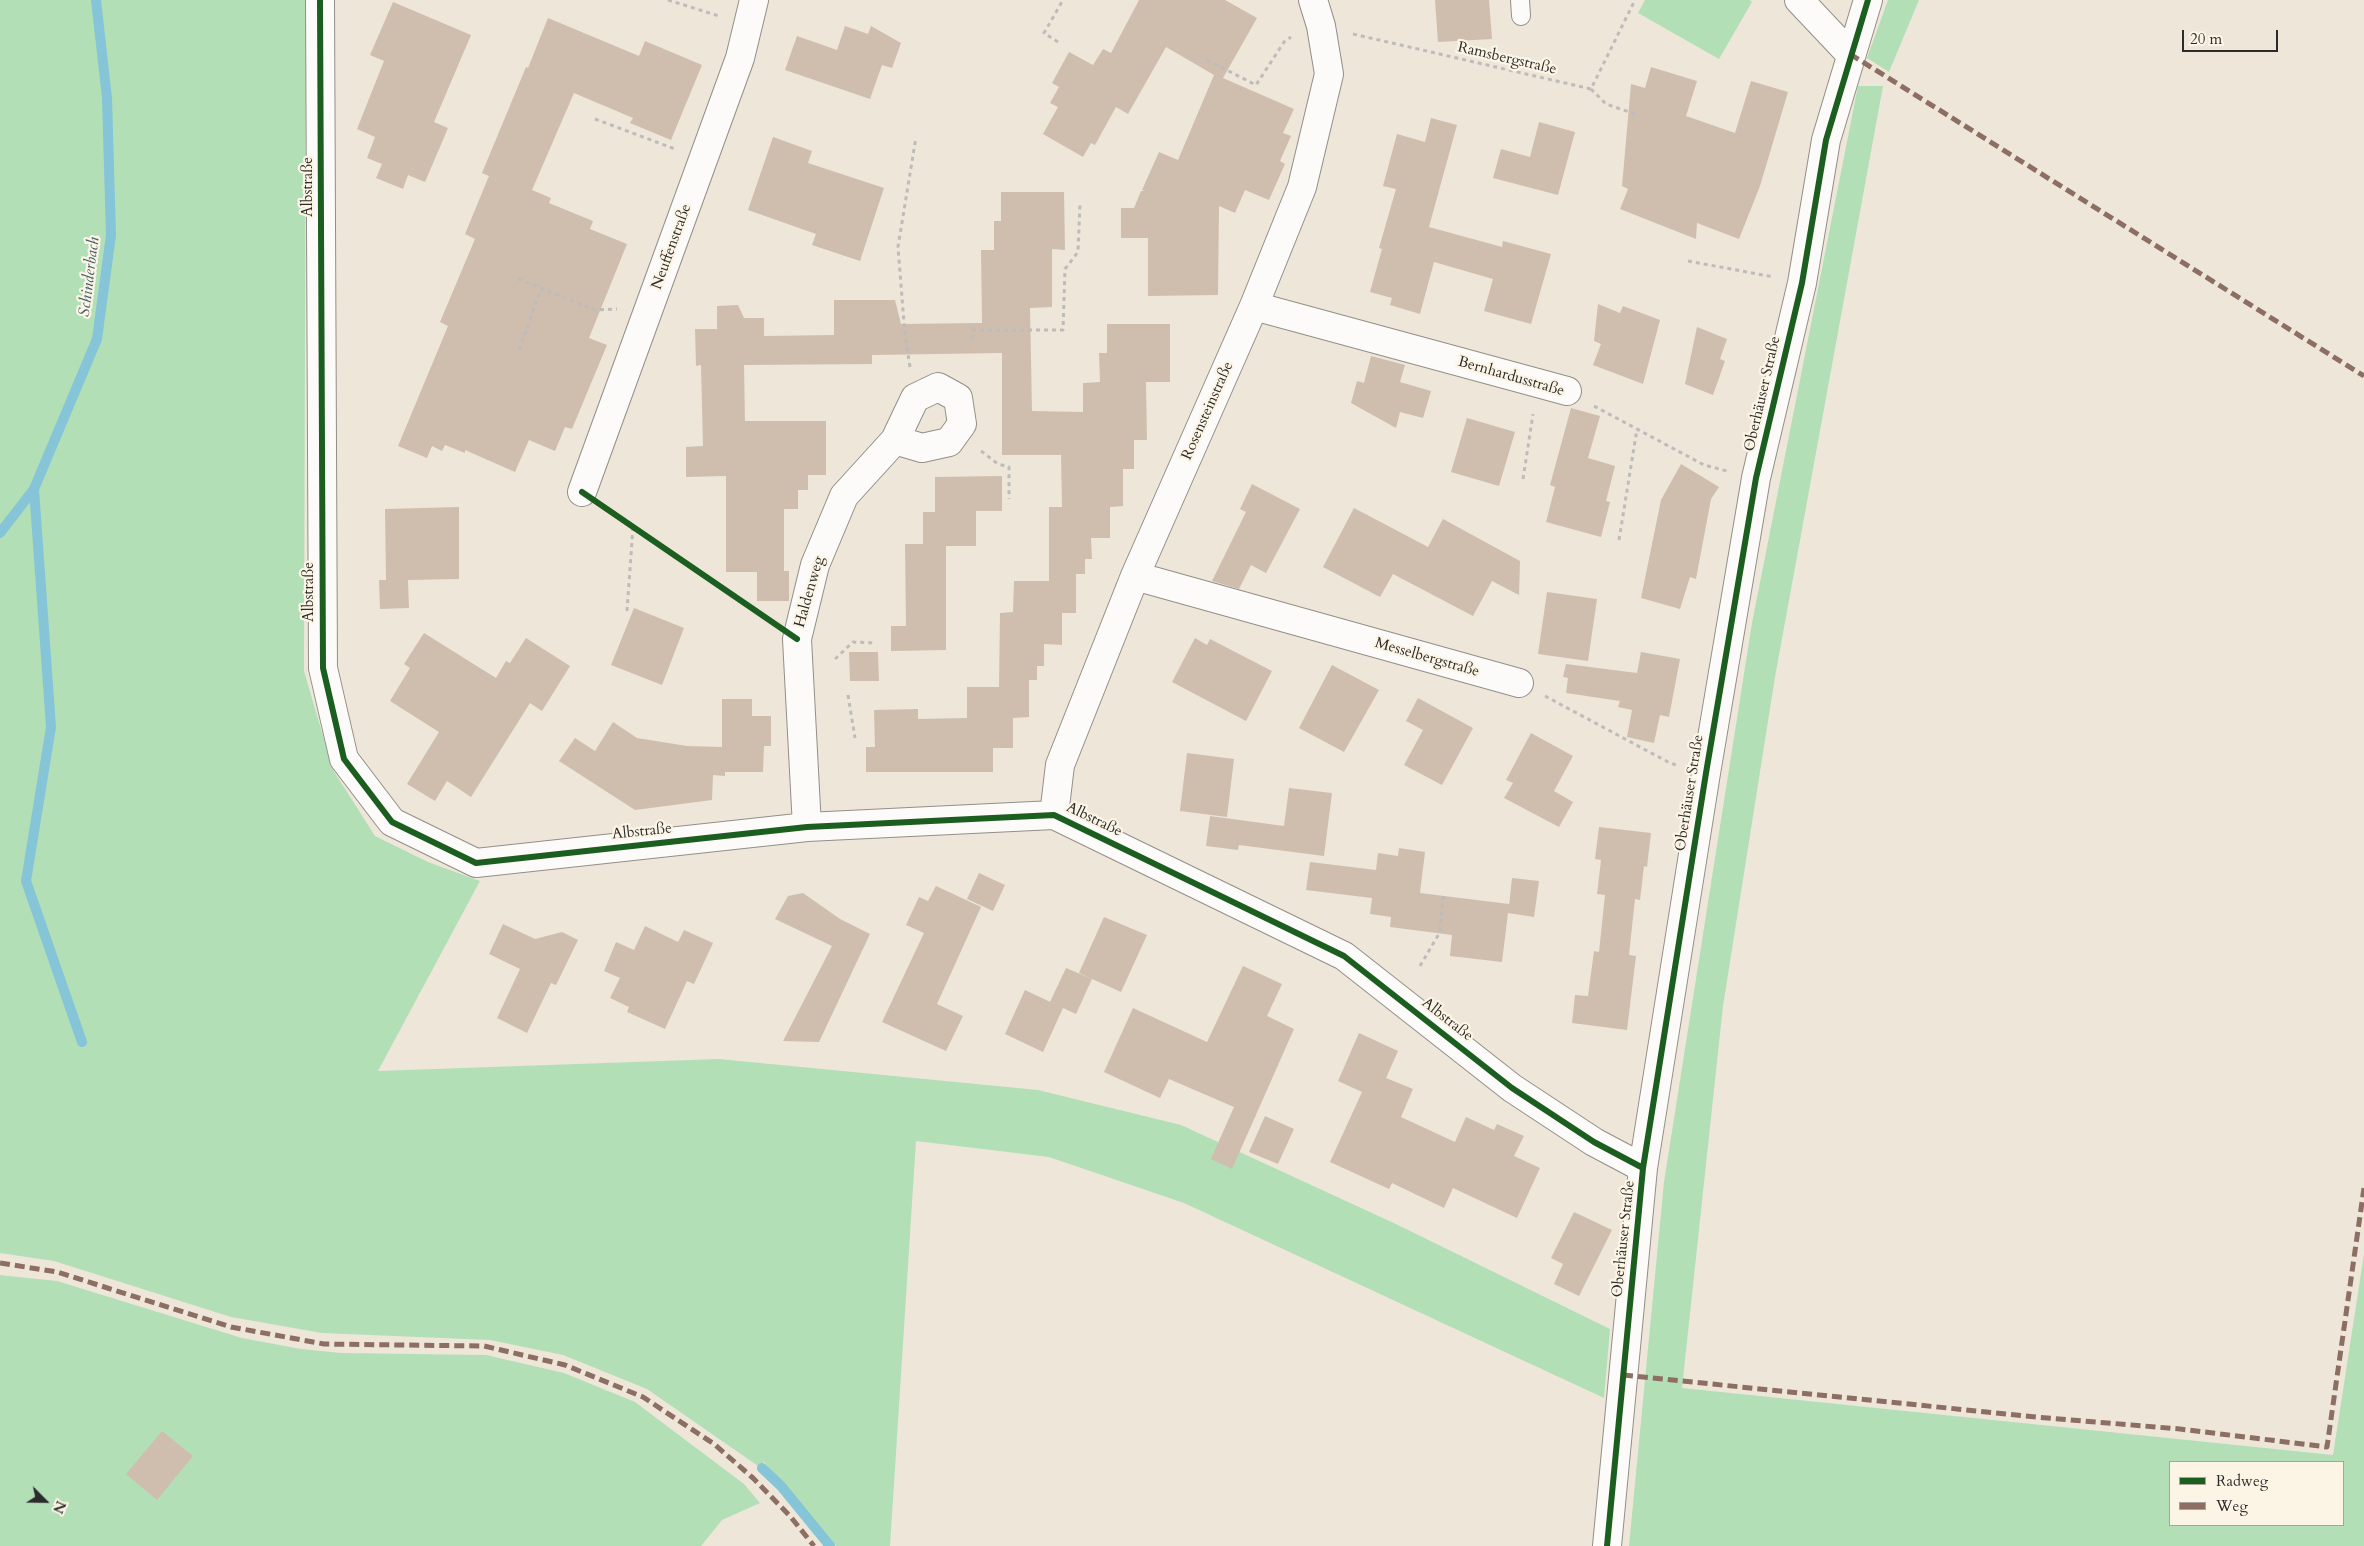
<!DOCTYPE html>
<meta charset="utf-8">
<style>
body{margin:0}
#map{position:relative;width:2364px;height:1546px;overflow:hidden;background:#eee6d9;font-family:Cardo,serif}
canvas{display:block}
.legend{position:absolute;left:2169px;top:1461px;width:175px;height:65px;box-sizing:border-box;background:#fcf5e5;border:1px solid #a8a49b;margin:0;padding:6px 9px;list-style:none;font-size:15px;color:#2b2b2b}
.legend li{display:flex;align-items:center;gap:10px;height:25px}
.legend b{width:25px;border:1px solid #a8a49b}
.north{position:absolute;left:20px;top:1476px;width:50px;height:50px;-webkit-text-stroke:4px #fcf5e5;paint-order:stroke;rotate:113deg;font-size:14px;font-weight:700;line-height:20px;text-align:center;color:#2b2b2b}
.north::after{content:'';display:block;margin:auto;width:18px;height:22px;background:#2b2b2b;clip-path:polygon(50% 0,100% 100%,50% 72%,0 100%)}
.scale{position:absolute;left:2182px;top:30px;width:96px;height:22px;box-sizing:border-box;border:2px solid #2b2b2b;border-top:0;padding-left:6px;font-size:15px;line-height:18px;white-space:nowrap;color:#2b2b2b;-webkit-text-stroke:4px #fcf5e5;paint-order:stroke}
</style>
<div id="map">
<canvas width="2364" height="1546"></canvas>
<ul class="legend">
<li><b style="height:6px;background:#1b5e20"></b>Radweg</li>
<li><b style="height:6px;background:#8d6e63"></b>Weg</li>
</ul>
<div class="north">N</div>
<div class="scale">20 m</div>
</div>
<script>
const c = document.querySelector('canvas').getContext('2d');
c.lineJoin = 'round';
function paint(path, color) { c.fillStyle = color; c.fill(path, 'evenodd'); }
const shape = rows => new Path2D(rows.map(r => 'M' + r).join(''));
function strokePath(path, color, width, dash) { c.strokeStyle = color; c.lineWidth = width; c.lineCap = dash ? 'butt' : 'round'; c.setLineDash(dash || []); c.stroke(path); }
function label(font, color, halo, rows, align = 'center') {
  c.font = font + ' Cardo,serif'; c.lineWidth = 4.5; c.setLineDash([]); c.textBaseline = 'middle'; c.strokeStyle = halo; c.fillStyle = color; for (const [text, x, y, turn = 0] of rows) {
    c.save(); c.translate(x, y); c.rotate((+turn || 0) * Math.PI / 180); c.textAlign = isNaN(turn) ? turn : align; if (halo) c.strokeText(text, 0, 0); c.fillText(text, 0, 0); c.restore();
  }
}
paint(shape([
 [0,0,306,0,304,671,333,770,375,836,428,862,480,881,378,1071,719,1059,1038,1090,1181,1125,1398,1225,1610,1329,1604,1398,1184,1203,1049,1157,916,1141,890,1546,836,1546,764,1462,758,1466,647,1389,563,1355,490,1340,322,1333,231,1317,54,1261,0,1253],
 [1645,0,1750,0,1752,2,1719,59,1638,13],
 [1888,0,1919,0,1889,72,1867,58],
 [1858,86,1883,86,1775,677,1723,1006,1682,1388,2333,1455,2364,1254,2364,1546,1629,1546,1664,1182,1752,623],
 [2170,1462,2343,1462,2343,1525,2170,1525],
 [0,1275,57,1281,242,1338,301,1349,341,1353,486,1355,564,1373,635,1402,744,1484,760,1503,722,1520,701,1546,0,1546]
]), '#b3dfb7');
strokePath(shape([
 [34,489,51,727,26,881,82,1042],
 [0,533,34,489,97,339,111,235,107,98,96,0],
 [762,1468,781,1486,830,1546]
]), '#86c4d8', 10);
paint(shape([
 [1139,0,1225,0,1257,18,1223,78,1294,109,1283,133,1291,136,1280,161,1285,164,1269,200,1245,190,1235,213,1219,206,1218,295,1148,296,1148,238,1121,238,1121,208,1134,208,1141,191,1145,191,1142,190,1159,152,1178,160,1214,75,1166,47,1128,114,1116,107,1095,145,1091,143,1083,157,1043,134,1058,107,1050,103,1059,87,1052,83,1069,52,1093,65,1103,49,1111,53],
 [1435,0,1489,0,1492,39,1438,42],
 [393,2,471,35,434,122,448,128,425,182,408,175,403,189,376,178,382,164,367,158,375,137,357,129,384,61,370,55],
 [548,18,639,56,645,41,702,65,671,140,630,123,633,118,574,93,532,190,551,198,549,203,593,221,590,229,627,244,589,338,607,345,572,429,565,427,555,451,529,440,515,472,465,450,465,453,445,445,442,451,432,446,427,458,398,446,448,326,440,322,475,239,465,234,489,176,482,173,526,67,528,68],
 [845,26,868,34,871,26,901,43,892,68,882,65,870,99,785,70,797,36,837,50],
 [1651,67,1697,81,1686,116,1735,133,1751,81,1788,92,1760,186,1739,239,1697,223,1696,239,1620,209,1628,189,1622,186,1631,84,1645,88],
 [1431,118,1457,125,1429,227,1502,247,1503,241,1551,254,1531,324,1484,311,1493,279,1434,262,1420,314,1390,305,1392,298,1370,292,1382,249,1379,248,1396,189,1383,186,1397,134,1425,142],
 [1539,122,1575,132,1558,195,1493,178,1501,149,1530,157],
 [773,137,812,151,808,163,884,188,860,261,812,245,816,234,748,210],
 [1001,192,1064,192,1065,250,1052,249,1052,307,1030,308,1032,411,1083,412,1083,383,1100,382,1099,353,1107,353,1107,324,1170,324,1170,382,1146,382,1147,440,1134,440,1134,469,1123,469,1123,506,1110,507,1110,538,1091,538,1092,559,1085,559,1085,574,1076,574,1076,613,1062,613,1062,645,1044,644,1044,666,1037,666,1037,680,1029,680,1029,717,1013,718,1013,748,993,748,993,772,866,772,866,747,875,747,874,710,918,709,918,719,967,718,967,687,999,687,1000,613,1013,612,1014,581,1049,581,1049,507,1062,507,1061,455,1002,455,1002,353,872,355,872,364,744,365,745,421,826,421,826,475,808,475,808,490,798,490,798,509,784,509,784,571,789,571,789,601,757,601,757,572,726,572,726,476,686,477,686,447,703,446,701,365,696,366,695,329,717,329,717,306,738,305,744,318,764,318,764,336,834,335,834,300,895,300,901,324,982,323,981,250,994,250,994,221,1001,221],
 [1598,304,1620,313,1623,306,1660,320,1643,384,1593,365,1601,344,1594,341],
 [1697,327,1727,339,1720,359,1725,361,1713,395,1685,384],
 [1371,356,1405,365,1400,382,1431,391,1423,418,1400,412,1396,428,1351,403,1357,381,1364,383],
 [1571,408,1600,416,1588,458,1615,466,1606,501,1610,502,1601,537,1546,522,1555,487,1550,485],
 [1467,418,1515,432,1499,486,1451,472],
 [1681,464,1719,487,1711,499,1696,579,1690,577,1680,609,1641,598,1661,500],
 [1002,476,1002,511,976,511,976,546,946,546,946,650,891,651,891,626,906,626,905,544,923,544,923,512,935,512,935,477],
 [1252,484,1300,509,1266,573,1251,565,1239,589,1212,581,1246,512,1240,509],
 [459,507,459,579,408,580,409,608,380,609,379,580,386,580,385,509],
 [1354,508,1428,547,1443,519,1520,561,1519,595,1492,581,1473,616,1393,574,1380,597,1323,567],
 [1547,592,1597,599,1588,661,1538,654],
 [634,608,684,628,662,685,611,665],
 [424,633,496,678,506,661,510,663,526,638,570,666,542,711,530,703,471,797,447,781,435,801,407,784,439,732,390,701,410,668,404,664],
 [1195,638,1207,645,1210,639,1272,671,1246,721,1172,682],
 [849,652,878,652,879,681,850,681],
 [1641,652,1680,659,1669,717,1660,715,1654,743,1627,737,1632,710,1618,707,1620,701,1566,693,1568,678,1563,677,1566,664,1637,673],
 [1332,665,1379,690,1344,752,1299,728],
 [1418,698,1473,728,1442,785,1404,765,1423,730,1406,721],
 [722,699,752,699,752,716,771,716,771,746,764,746,763,772,725,772,725,776,713,775,712,800,635,810,559,761,575,738,595,751,613,722,637,738,687,746,722,747],
 [1531,733,1573,756,1554,791,1573,802,1559,827,1504,798,1513,783,1506,780],
 [1187,753,1234,759,1227,817,1180,811],
 [1289,788,1332,793,1324,856,1239,845,1238,850,1206,846,1210,816,1284,826],
 [1599,827,1651,833,1647,867,1644,866,1640,900,1635,899,1629,955,1636,956,1627,1030,1572,1023,1575,995,1588,996,1594,951,1599,952,1605,895,1597,894,1601,860,1595,859],
 [1399,848,1425,852,1420,893,1509,904,1509,906,1512,878,1539,881,1534,917,1508,913,1502,962,1450,956,1452,935,1390,927,1391,917,1370,914,1372,898,1306,890,1310,862,1376,870,1378,853,1398,856],
 [979,873,1005,885,993,911,967,899],
 [936,886,981,907,937,1004,963,1016,946,1051,882,1022,924,933,906,925,919,897,928,901],
 [803,893,840,919,870,934,819,1042,783,1041,832,946,775,919,788,896],
 [1104,917,1147,935,1121,992,1079,973],
 [503,924,535,939,562,932,578,940,556,985,551,983,527,1033,497,1018,520,969,489,954],
 [645,926,678,942,684,930,713,943,694,984,687,981,665,1029,627,1012,629,1007,610,998,620,978,604,971,616,942,634,950],
 [1243,966,1282,984,1267,1016,1294,1029,1232,1169,1211,1159,1234,1107,1169,1079,1160,1098,1104,1072,1133,1008,1207,1042],
 [1066,968,1092,979,1076,1014,1050,1002],
 [1025,990,1063,1008,1043,1052,1005,1034],
 [1359,1033,1398,1051,1386,1078,1413,1089,1401,1117,1455,1142,1466,1117,1494,1130,1497,1124,1524,1136,1514,1156,1540,1168,1517,1218,1453,1188,1444,1208,1392,1183,1389,1189,1330,1162,1362,1092,1338,1081],
 [1265,1116,1294,1129,1278,1164,1249,1152],
 [1574,1212,1612,1230,1579,1296,1554,1284,1563,1264,1551,1258],
 [162,1431,193,1456,157,1500,126,1474]
]), '#cfbeae');
const lane = shape([
 [1520,0,1521,16]
]);
const street = shape([
 [320,0,323,668,344,759,392,822,476,863,807,827,1054,815,1344,956,1512,1088,1594,1142,1643,1168],
 [1799,0,1850,54],
 [1254,306,1567,391],
 [582,492,740,58,754,0],
 [1135,576,1519,683],
 [1054,815,1060,765,1135,576,1254,306,1302,187,1329,74,1321,26,1313,0],
 [807,827,797,639,815,565,844,496,895,440,922,448,949,442,962,424,958,398,938,387,915,398,895,440],
 [1607,1546,1643,1168,1706,773,1756,478,1802,283,1826,140,1868,0]
]);
strokePath(lane, '#928f88', 20);
strokePath(street, '#928f88', 30);
strokePath(shape([
 [668,0,719,16],
 [1353,34,1591,89,1635,0],
 [1058,42,1044,33,1063,0],
 [1207,60,1256,85,1284,42,1291,37],
 [1591,89,1606,104,1635,114],
 [595,119,675,149],
 [1688,261,1774,277],
 [518,279,595,310,617,309],
 [972,339,973,330,1063,330,1065,269,1078,252,1080,203],
 [519,350,541,289],
 [910,367,905,335,898,247,916,137],
 [1594,406,1704,465,1727,471],
 [981,451,998,464,1009,467,1009,499],
 [1523,479,1533,414],
 [1619,540,1637,429],
 [627,611,633,527],
 [835,659,853,642,876,643],
 [848,695,855,738],
 [1545,696,1668,762,1676,765],
 [1420,966,1440,932,1443,896]
]), '#bebcba', 3, [4, 4]);
strokePath(lane, '#fcfbf9', 18);
strokePath(street, '#fcfbf9', 28);
strokePath(shape([
 [1850,54,2364,376],
 [0,1263,57,1272,231,1327,324,1344,484,1346,565,1365,643,1397,714,1444,753,1478,790,1516,814,1546],
 [1623,1375,2036,1417,2180,1429,2327,1447,2364,1188]
]), '#8d6e63', 5, [10, 5]);
strokePath(shape([
 [320,0,323,668,344,759,392,822,476,863,807,827,1054,815,1344,956,1512,1088,1594,1142,1643,1168],
 [582,492,797,639],
 [1607,1546,1643,1168,1706,773,1756,478,1802,283,1826,140,1868,0]
]), '#1b5e20', 6);
label('15px', '#2b2b2b', '#fcf5e5', [
 ["Ramsbergstraße",1507,59,13],
 ["Albstraße",309,187,-90],
 ["Neuffenstraße",672,247,-70],
 ["Bernhardusstraße",1511,377,16],
 ["Oberhäuser Straße",1763,394,-77],
 ["Rosensteinstraße",1208,411,-66],
 ["Albstraße",310,592,-90],
 ["Haldenweg",810,592,-74],
 ["Messelbergstraße",1427,658,16],
 ["Oberhäuser Straße",1690,793,-81],
 ["Albstraße",1094,820,26],
 ["Albstraße",642,832,-6],
 ["Albstraße",1447,1020,38],
 ["Oberhäuser Straße",1624,1239,-84]
]);
label('italic 16px', '#3b5b68', '#fcf5e5', [
 ["Schinderbach",90,277,-83]
]);
</script>
